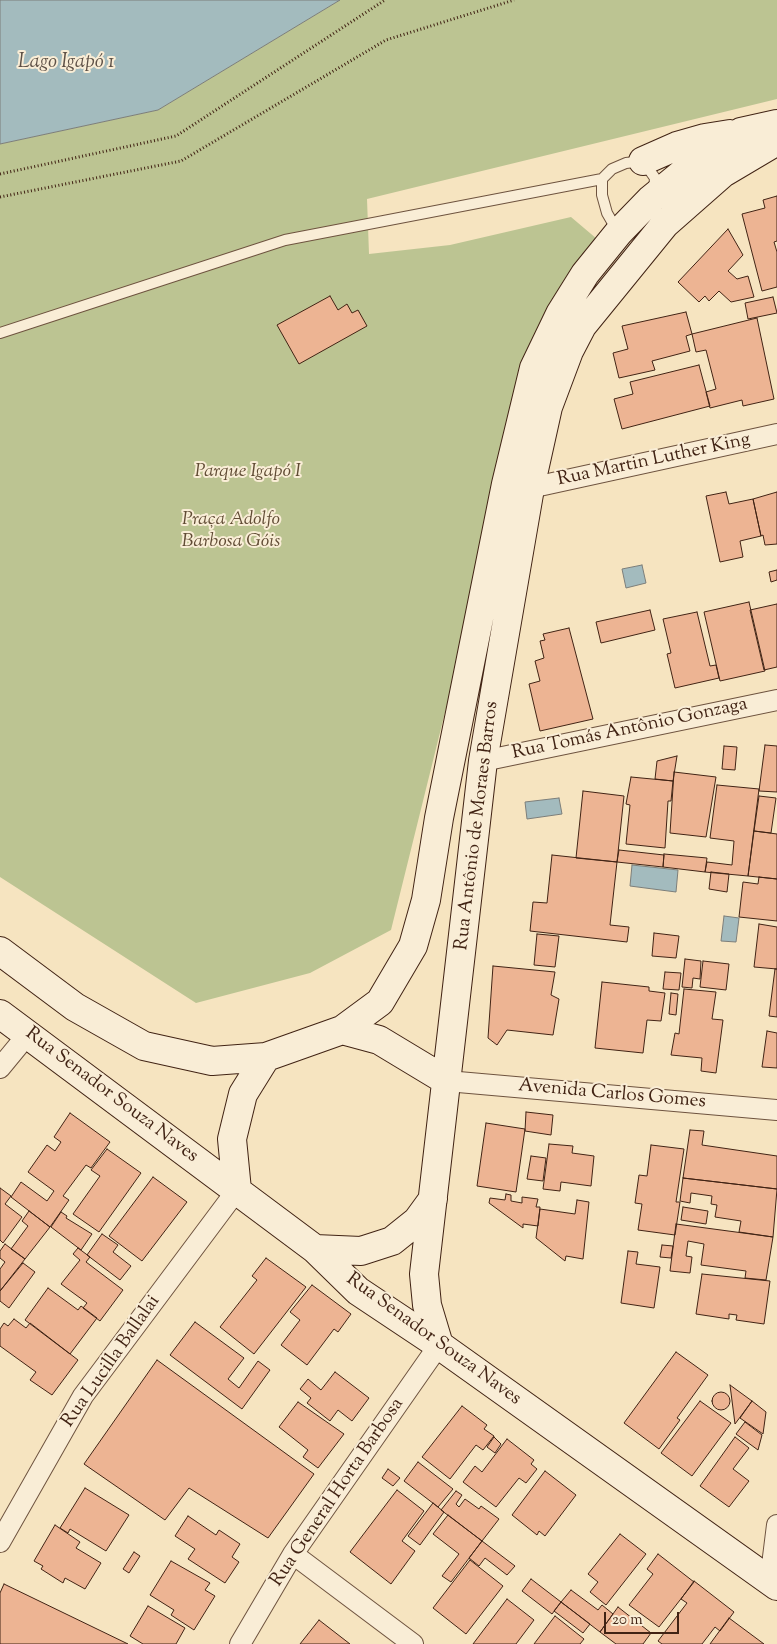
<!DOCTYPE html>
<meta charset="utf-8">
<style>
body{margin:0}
#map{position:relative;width:777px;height:1644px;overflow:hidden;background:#f6e4c0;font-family:"Sorts Mill Goudy",serif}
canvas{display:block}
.scale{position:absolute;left:604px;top:1612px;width:75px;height:22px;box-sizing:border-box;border:2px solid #412314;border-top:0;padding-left:6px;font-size:15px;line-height:18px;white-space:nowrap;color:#412314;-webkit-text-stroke:4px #f9edd6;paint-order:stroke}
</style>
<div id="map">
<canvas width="777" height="1644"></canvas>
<div class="scale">20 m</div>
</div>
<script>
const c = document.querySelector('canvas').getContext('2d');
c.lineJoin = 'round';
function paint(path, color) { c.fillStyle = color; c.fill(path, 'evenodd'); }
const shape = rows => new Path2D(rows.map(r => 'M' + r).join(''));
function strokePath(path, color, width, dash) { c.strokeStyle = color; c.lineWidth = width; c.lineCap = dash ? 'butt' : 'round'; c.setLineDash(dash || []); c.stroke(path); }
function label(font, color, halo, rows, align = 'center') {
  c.font = font + ' "Sorts Mill Goudy",serif'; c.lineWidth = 4; c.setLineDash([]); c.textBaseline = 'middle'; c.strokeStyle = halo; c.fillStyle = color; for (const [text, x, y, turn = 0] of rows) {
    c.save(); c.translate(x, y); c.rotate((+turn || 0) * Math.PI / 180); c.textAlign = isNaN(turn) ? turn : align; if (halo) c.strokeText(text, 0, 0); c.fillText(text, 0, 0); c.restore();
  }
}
paint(shape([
 [340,0,777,0,777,99,367,199,369,254,450,245,571,217,597,239,484,555,391,930,310,973,196,1003,0,877,0,144,158,110]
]), '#bcc492');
const water = shape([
 [0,0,340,0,158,110,0,144,0,0],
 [642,565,646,583,626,588,622,569,642,565],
 [559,798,562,814,527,819,525,802,559,798],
 [632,865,678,870,676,892,630,886,632,865],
 [724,916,739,918,736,942,721,941,724,916]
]);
paint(water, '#a3bbbe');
strokePath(water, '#7c7e7a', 1);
const building = shape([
 [777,196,777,241,774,242,777,252,777,287,762,291,742,214,765,208,763,200,777,196],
 [728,229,743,255,728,271,737,279,748,276,754,297,731,302,719,291,709,301,705,296,699,302,678,282,728,229],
 [330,296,338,310,347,304,352,313,358,310,367,326,299,364,277,325,330,296],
 [773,297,777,313,748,319,745,303,773,297],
 [686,312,692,334,686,336,690,351,652,361,655,370,619,378,613,353,628,349,622,326,686,312],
 [757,318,774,399,743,406,742,400,710,408,706,392,716,389,706,350,696,352,692,334,757,318],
 [699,365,710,406,622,429,614,399,633,394,630,382,699,365],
 [726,492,729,504,753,499,761,536,740,541,743,557,720,562,706,496,726,492],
 [777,492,777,544,765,545,763,535,761,536,753,499,777,492],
 [777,570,777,580,771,582,769,572,777,570],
 [749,602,765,671,720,681,704,612,749,602],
 [777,604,777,667,764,670,750,610,777,604],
 [650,610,655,630,601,643,596,622,650,610],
 [697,612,710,666,716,665,719,678,675,688,667,654,671,653,663,619,697,612],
 [569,628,593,719,540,731,529,684,540,681,535,661,544,658,540,641,545,640,543,634,569,628],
 [765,745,777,746,777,792,759,791,765,745],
 [724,746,737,747,735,770,722,769,724,746],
 [677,756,673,781,655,779,657,761,677,756],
 [674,772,716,777,706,837,670,833,674,772],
 [631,777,673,781,671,801,668,801,665,848,626,844,630,805,626,804,631,777],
 [717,785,759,789,748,876,705,872,707,862,732,865,734,841,710,838,717,785],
 [583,791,624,796,617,862,576,858,583,791],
 [759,796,776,798,771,833,754,831,759,796],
 [754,831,777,834,777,879,748,876,754,831],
 [619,850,664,855,663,867,617,862,619,850],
 [664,854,707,858,705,872,663,867,664,854],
 [552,855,617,862,610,925,629,927,627,942,530,931,533,902,547,903,552,855],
 [711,872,729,874,727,892,709,889,711,872],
 [759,877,777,879,777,921,739,917,743,882,758,884,759,877],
 [759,924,777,927,777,969,754,967,759,924],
 [654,933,679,936,676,958,652,956,654,933],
 [537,934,559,936,555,967,534,965,537,934],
 [685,959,701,961,700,979,693,978,692,988,682,987,685,959],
 [703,961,729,964,726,990,700,987,703,961],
 [493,966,555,972,551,995,559,999,553,1035,507,1030,497,1045,488,1038,493,966],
 [775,969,777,969,777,1017,769,1016,775,969],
 [665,972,681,973,679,990,663,989,665,972],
 [602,982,649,987,649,991,665,993,661,1021,647,1020,643,1053,595,1048,602,982],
 [684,989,716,992,712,1019,723,1020,716,1073,701,1071,702,1058,671,1055,675,1033,679,1034,684,989],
 [671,993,678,994,676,1015,669,1014,671,993],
 [767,1031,777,1033,777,1068,762,1067,767,1031],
 [526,1112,553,1115,551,1135,525,1131,526,1112],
 [70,1113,110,1142,91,1168,86,1165,63,1196,69,1200,50,1227,11,1197,21,1182,47,1201,54,1191,28,1172,47,1145,55,1151,61,1142,54,1137,70,1113],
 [486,1123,525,1129,516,1192,477,1186,486,1123],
 [690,1130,704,1131,702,1145,777,1156,777,1189,683,1178,690,1130],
 [549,1144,573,1146,572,1153,594,1156,591,1186,561,1182,560,1191,543,1189,549,1144],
 [651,1145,684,1149,676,1202,680,1202,675,1235,638,1230,642,1204,635,1203,639,1175,647,1176,651,1145],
 [107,1149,141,1173,99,1232,73,1214,100,1176,91,1170,107,1149],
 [531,1156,546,1158,543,1181,527,1179,531,1156],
 [153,1177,187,1202,142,1261,109,1236,153,1177],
 [683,1178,777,1189,773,1237,739,1232,741,1221,715,1217,717,1205,711,1204,712,1196,691,1193,690,1203,680,1201,683,1178],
 [0,1188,11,1196,5,1204,22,1217,3,1243,0,1240,0,1188],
 [506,1194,511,1195,511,1201,522,1203,522,1197,538,1199,536,1207,540,1207,538,1226,523,1224,523,1228,489,1203,490,1198,505,1200,506,1194],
 [577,1200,589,1202,583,1259,566,1256,565,1261,536,1238,540,1209,575,1214,577,1200],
 [683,1207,708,1211,706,1224,681,1220,683,1207],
 [29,1211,50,1227,25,1259,11,1249,28,1226,22,1221,29,1211],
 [61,1212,67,1216,66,1218,92,1234,81,1250,51,1227,61,1212],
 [676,1224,773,1237,766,1280,745,1278,746,1271,701,1265,704,1244,688,1241,686,1256,692,1257,690,1273,670,1271,676,1224],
 [102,1234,118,1245,113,1252,131,1266,120,1280,87,1255,102,1234],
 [5,1244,25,1259,0,1291,0,1269,5,1262,0,1258,0,1251,5,1244],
 [662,1245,673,1246,671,1258,660,1257,662,1245],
 [78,1248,90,1257,86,1262,123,1290,100,1321,83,1308,87,1303,61,1284,80,1260,73,1254,78,1248],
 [628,1251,638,1252,636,1264,660,1267,654,1308,621,1303,628,1251],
 [266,1258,306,1287,254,1354,220,1327,257,1280,252,1276,266,1258],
 [23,1263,35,1272,9,1308,0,1301,0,1291,23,1263],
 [702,1274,770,1281,764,1324,736,1320,737,1315,729,1314,729,1319,696,1314,702,1274],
 [312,1285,351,1314,338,1332,334,1329,307,1365,281,1345,300,1320,290,1312,312,1285],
 [48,1288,78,1310,81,1306,97,1318,70,1354,25,1320,48,1288],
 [14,1319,26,1328,30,1323,78,1360,52,1395,30,1380,36,1372,0,1346,0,1329,4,1323,8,1326,14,1319],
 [195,1322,244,1358,228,1379,239,1388,258,1361,270,1370,242,1409,170,1355,195,1322],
 [676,1352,708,1375,677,1418,680,1420,659,1449,624,1423,676,1352],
 [157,1360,314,1474,268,1538,189,1488,165,1520,84,1464,157,1360],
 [335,1372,369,1398,352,1421,338,1410,330,1421,307,1403,311,1398,300,1389,308,1379,321,1390,335,1372],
 [730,1385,752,1401,735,1424,730,1385],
 '712 1401a9 9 0 1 1 18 0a9 9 0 1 1-18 0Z',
 [700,1401,731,1423,692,1476,661,1453,700,1401],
 [752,1401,766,1412,763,1434,740,1418,752,1401],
 [298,1402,344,1434,318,1468,303,1457,308,1450,279,1427,298,1402],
 [462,1406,487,1425,484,1429,494,1436,483,1450,476,1445,450,1479,422,1457,462,1406],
 [745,1422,762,1435,758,1450,736,1434,745,1422],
 [494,1437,501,1444,495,1453,487,1447,494,1437],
 [735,1437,749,1448,733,1469,749,1481,729,1507,700,1486,735,1437],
 [507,1439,534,1460,531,1464,537,1469,526,1483,519,1478,496,1507,463,1482,475,1466,482,1472,507,1439],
 [418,1462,453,1489,438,1507,404,1481,418,1462],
 [388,1469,400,1478,393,1486,382,1478,388,1469],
 [545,1471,576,1495,545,1536,539,1531,537,1535,512,1515,545,1471],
 [85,1488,129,1515,106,1551,70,1529,68,1533,60,1528,85,1488],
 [397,1490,424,1511,402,1541,415,1551,391,1584,350,1552,397,1490],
 [456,1491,462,1495,456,1504,459,1507,465,1499,479,1509,481,1506,499,1519,482,1541,441,1510,456,1491],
 [433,1503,444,1512,420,1545,408,1536,433,1503],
 [448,1515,482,1541,451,1582,442,1576,459,1554,433,1534,448,1515],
 [188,1516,216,1535,219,1530,240,1544,232,1557,239,1562,225,1583,188,1559,195,1549,175,1536,188,1516],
 [55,1525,80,1542,76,1548,101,1563,85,1589,65,1578,63,1583,41,1569,43,1566,34,1561,55,1525],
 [620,1534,646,1554,606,1605,590,1592,598,1582,588,1574,620,1534],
 [482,1541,515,1566,507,1575,485,1558,479,1566,469,1558,482,1541],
 [134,1552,140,1556,129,1573,123,1569,134,1552],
 [658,1554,694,1582,659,1627,629,1605,653,1574,647,1569,658,1554],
 [470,1560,503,1586,466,1634,433,1608,470,1560],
 [171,1561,210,1583,205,1590,215,1596,194,1630,171,1615,174,1610,150,1595,171,1561],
 [531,1579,561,1602,552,1614,522,1591,531,1579],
 [694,1581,734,1612,720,1631,715,1627,702,1644,662,1644,658,1641,687,1603,681,1599,694,1581],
 [4,1584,128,1644,0,1644,0,1593,4,1584],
 [571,1590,598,1610,602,1605,613,1614,600,1632,561,1602,571,1590],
 [507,1599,534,1620,516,1644,473,1644,507,1599],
 [561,1602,590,1624,583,1633,554,1611,561,1602],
 [148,1606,185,1628,176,1644,143,1644,130,1636,148,1606],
 [618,1607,651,1633,643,1644,616,1644,600,1632,618,1607],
 [555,1616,584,1639,580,1644,534,1644,555,1616],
 [729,1618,764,1644,710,1644,729,1618],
 [319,1620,350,1644,300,1644,319,1620]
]);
paint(building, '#edb493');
strokePath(building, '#412314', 1);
const lane = shape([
 [602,179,612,169,626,163,643,161,655,178,654,191],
 [602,179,602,195,607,213,618,232],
 [0,333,285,240,602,179]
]);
const street = shape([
 [530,488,777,434],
 [483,761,777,700],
 [0,1068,28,1034],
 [447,1081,777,1110],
 [0,1542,83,1396,237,1190],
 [293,1554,413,1644],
 [770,1581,777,1525],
 [240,1644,293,1554,439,1345]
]);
const secondary = shape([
 [643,161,677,146,705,138,730,134],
 [0,951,75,1007,144,1046,212,1061,266,1057,342,1030,379,1040,447,1081],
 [0,1014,315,1249,358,1291,439,1345,777,1586],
 [342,1030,380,1002,413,946,426,900,439,818,506,484,534,368,560,314,585,274,619,232,651,199,695,163,741,132,777,124],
 [237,1190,232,1139,243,1094,266,1057],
 [315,1249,361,1251,392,1241,417,1221,433,1199],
 [439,1345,427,1305,424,1274,483,761,530,488,548,407,569,351,582,326,665,224,723,173,777,141]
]);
strokePath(lane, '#6e533f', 12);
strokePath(street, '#6e533f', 22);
strokePath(secondary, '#412314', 30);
strokePath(shape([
 [0,174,176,136,385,0],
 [0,197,181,161,386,40,514,0]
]), '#412314', 3, [1, 2.5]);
strokePath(lane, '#f9edd6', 10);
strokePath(street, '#f9edd6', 20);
strokePath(secondary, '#f9edd6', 28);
label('19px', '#412314', '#f9edd6', [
 ["Rua Martin Luther King",654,461,-12],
 ["Rua Tomás Antônio Gonzaga",630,730,-12],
 ["Rua Antônio de Moraes Barros",478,826,-83],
 ["Avenida Carlos Gomes",612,1095,5],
 ["Rua Senador Souza Naves",111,1096,37],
 ["Rua Senador Souza Naves",433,1340,36],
 ["Rua Lucilla Ballalai",112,1362,-55],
 ["Rua General Horta Barbosa",338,1493,-56]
]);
label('italic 19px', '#604b34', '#f9edd6', [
 ["Parque Igapó I",248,473],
 ["Praça Adolfo",231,521],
 ["Barbosa Góis",231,543]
]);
label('italic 20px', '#5e5147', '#f9edd6', [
 ["Lago Igapó 1",66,64]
]);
</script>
